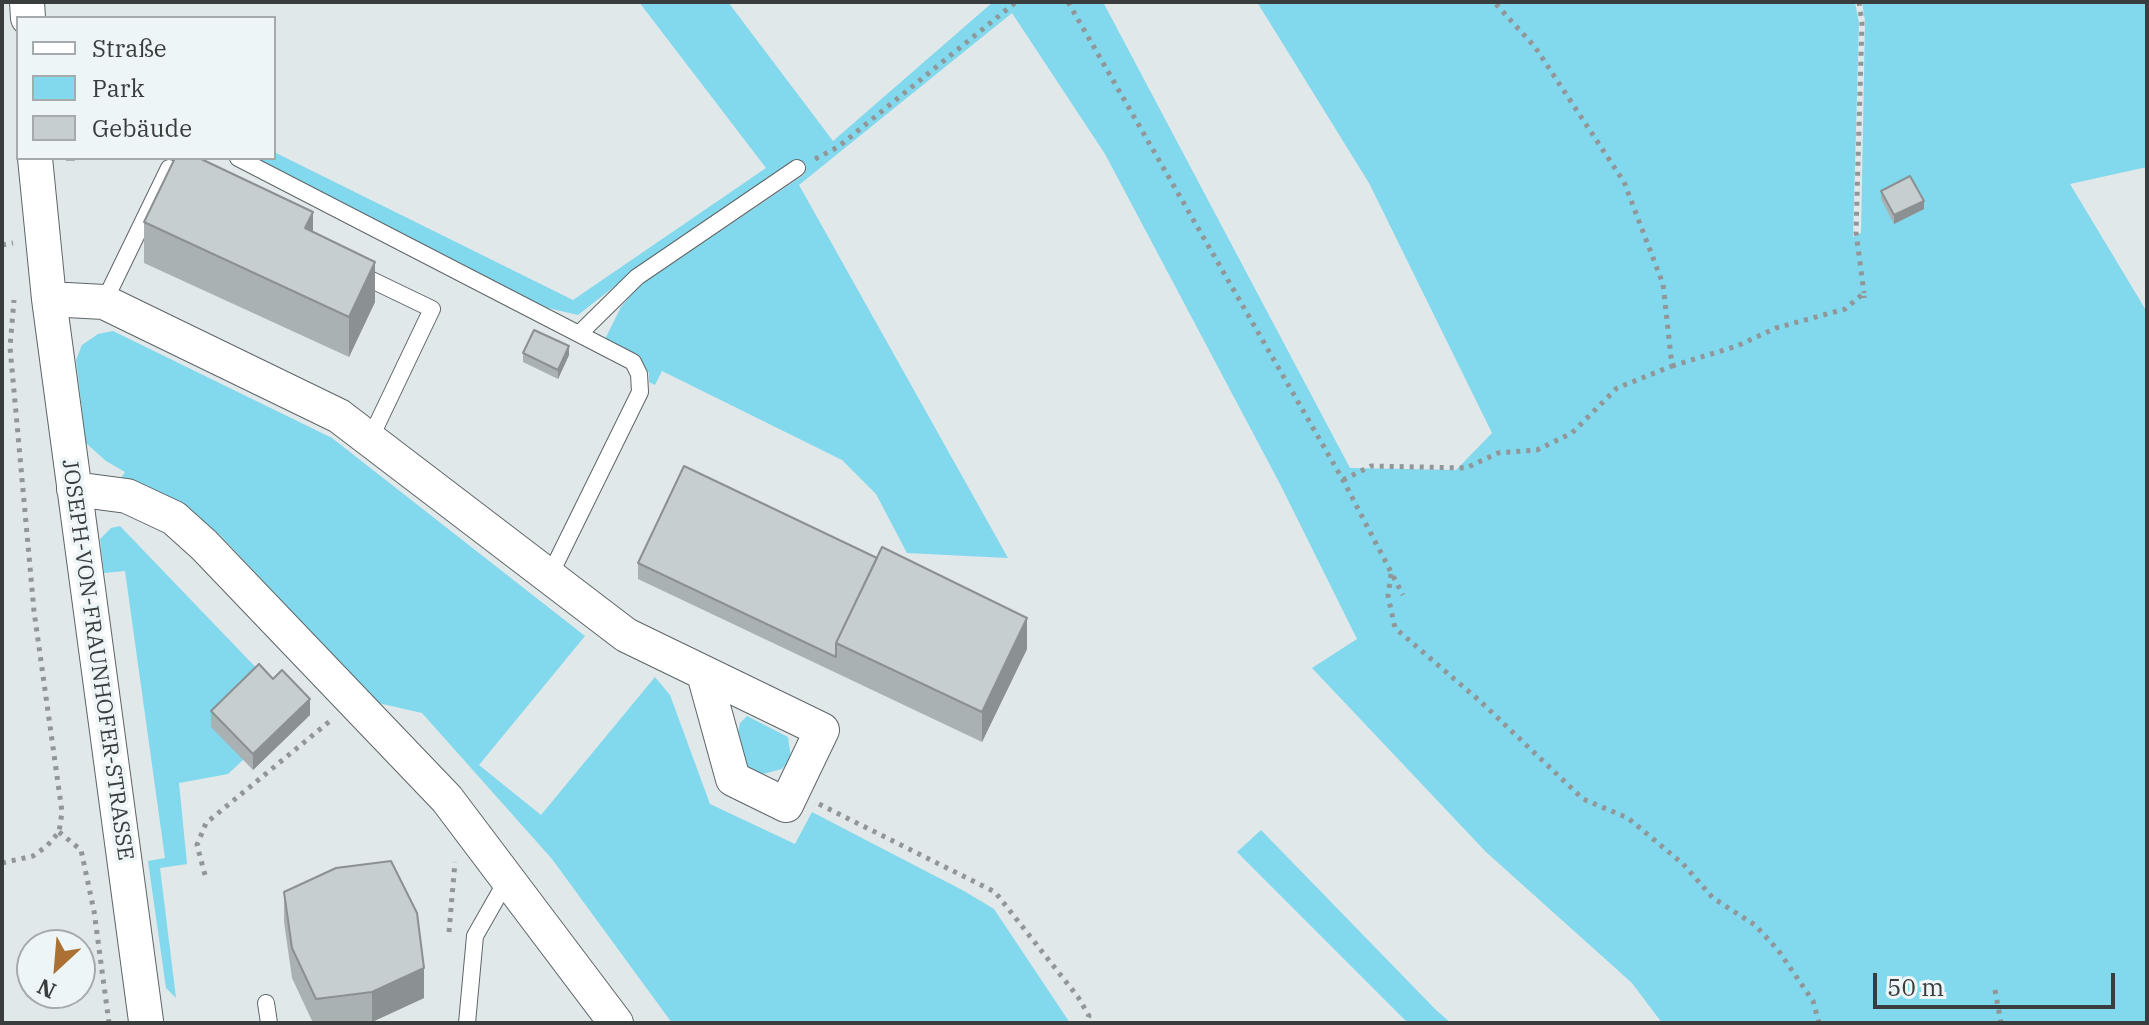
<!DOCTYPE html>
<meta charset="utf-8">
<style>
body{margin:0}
#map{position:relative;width:2149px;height:1025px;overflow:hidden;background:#e0e8ea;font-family:"IBM Plex Serif",serif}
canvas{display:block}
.frame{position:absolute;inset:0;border:4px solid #3a3d3e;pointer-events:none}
.legend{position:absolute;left:16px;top:16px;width:260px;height:144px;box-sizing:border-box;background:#edf5f7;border:2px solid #a5abad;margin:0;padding:10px 14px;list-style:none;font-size:24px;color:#3a3d3e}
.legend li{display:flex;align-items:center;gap:16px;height:40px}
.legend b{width:40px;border:2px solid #a5abad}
.north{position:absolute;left:16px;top:929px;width:80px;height:80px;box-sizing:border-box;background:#edf5f7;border:2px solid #a5abad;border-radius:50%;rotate:206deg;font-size:22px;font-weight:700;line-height:32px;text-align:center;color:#3a3d3e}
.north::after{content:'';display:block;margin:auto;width:28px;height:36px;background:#ac7132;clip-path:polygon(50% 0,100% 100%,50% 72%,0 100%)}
.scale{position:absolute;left:1873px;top:973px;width:242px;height:36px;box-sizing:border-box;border:4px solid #3a3d3e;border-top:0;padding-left:10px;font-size:24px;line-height:28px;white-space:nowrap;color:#3a3d3e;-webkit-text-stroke:6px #edf5f7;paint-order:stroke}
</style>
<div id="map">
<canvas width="2149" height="1025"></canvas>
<div class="frame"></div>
<ul class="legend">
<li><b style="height:10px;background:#fff"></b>Straße</li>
<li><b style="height:22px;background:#82d8ec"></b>Park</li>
<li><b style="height:22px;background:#c6ced0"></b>Gebäude</li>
</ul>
<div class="north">N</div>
<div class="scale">50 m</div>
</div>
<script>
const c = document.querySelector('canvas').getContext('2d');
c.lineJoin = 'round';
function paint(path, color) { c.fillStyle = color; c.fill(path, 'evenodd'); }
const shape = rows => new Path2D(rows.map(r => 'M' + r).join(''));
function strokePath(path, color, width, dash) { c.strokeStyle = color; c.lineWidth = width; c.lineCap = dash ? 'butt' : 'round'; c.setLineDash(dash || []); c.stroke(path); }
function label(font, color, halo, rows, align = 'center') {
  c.font = font + ' "IBM Plex Serif",serif'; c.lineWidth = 7; c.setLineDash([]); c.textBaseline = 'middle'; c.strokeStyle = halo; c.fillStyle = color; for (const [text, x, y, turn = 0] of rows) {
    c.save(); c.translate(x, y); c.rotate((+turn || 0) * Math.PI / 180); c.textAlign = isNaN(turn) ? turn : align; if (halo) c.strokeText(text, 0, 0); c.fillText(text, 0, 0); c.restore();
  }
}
paint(shape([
 [639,2,728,2,833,141,993,2,1103,2,1350,468,1456,470,1492,433,1369,183,1257,2,1855,2,1859,23,1853,237,1861,233,1865,21,1862,2,2147,2,2147,167,2070,184,2147,312,2147,1023,1662,1023,1632,983,1486,852,1312,668,1357,639,1280,484,1105,154,1012,13,799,185,1008,558,907,553,876,494,842,460,662,371,655,385,649,382,649,373,641,362,605,339,621,307,639,286,805,174,798,159,629,275,578,315,548,308,509,290,256,158,274,158,274,152,573,300,766,168],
 [113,331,332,438,585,636,479,765,541,815,655,677,670,695,710,804,795,844,812,812,964,891,994,909,1070,1023,672,1023,552,859,422,713,378,703,219,534,175,503,121,478,125,472,106,461,86,443,76,360,82,345,98,334],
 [120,526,264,676,243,760,228,774,179,783,187,864,160,868,176,998,166,988,148,861,165,858,125,571,104,573,100,539,111,528],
 [747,716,788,737,791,758,782,769,759,775,748,769,738,733,740,723],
 [1261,830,1436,1010,1451,1023,1408,1023,1237,852]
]), '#82d8ec');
const lane = shape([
 [238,158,633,362,639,374,640,392,549,577],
 [355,272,432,309,370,439],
 [104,302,169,168,188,178],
 [580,333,637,277,797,168],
 [266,1003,269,1023],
 [467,1023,475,936,508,878]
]);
const street = shape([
 [27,2,28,18],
 [35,158,49,299,146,1021],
 [49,299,104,302,339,416,626,635,822,730,786,805,733,779,704,674],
 [74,489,127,496,174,518,204,545,447,799,616,1023]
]);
strokePath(lane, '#5e6567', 18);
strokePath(street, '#5e6567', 36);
strokePath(shape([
 [1068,2,1343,480,1403,595],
 [1859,2,1862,22,1856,232,1864,293],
 [815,159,838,147,1016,2],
 [2,245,13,243],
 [1672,366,1737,346,1776,328,1845,309,1864,293,1864,298],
 [1343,480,1371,466,1466,468,1498,453,1537,450,1572,433,1617,388,1672,366,1663,284,1624,182,1535,47,1494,2],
 [1391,574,1388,596,1395,628,1481,702,1583,799,1628,818,1683,864,1713,898,1755,925,1778,950,1813,1001,1819,1023],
 [819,804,995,892,1078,997,1089,1016,1085,1023],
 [59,832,81,850,94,911,109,1023],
 [2,863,33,856,47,846,59,832,62,812,34,611,10,347,14,300],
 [205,875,197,845,206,823,330,721],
 [449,932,455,862],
 [1995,990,2001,1023]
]), '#919798', 5, [4, 6]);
strokePath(lane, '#fff', 16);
strokePath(street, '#fff', 34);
paint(shape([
 [66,158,75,158,75,161,66,161],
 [1881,191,1924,209,1894,224,1881,199],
 [144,222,313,232,375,302,349,357,144,263],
 [523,353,569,355,558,379,523,362],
 [638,563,1027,649,982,742,638,579],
 [273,679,310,715,253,770,211,727,211,711],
 [284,892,424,998,372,1022,313,1023,292,978,284,922]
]), '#aab1b3');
paint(shape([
 [1924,201,1924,209,1894,224,1894,215],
 [313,212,313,252,305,228],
 [375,262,375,302,349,357,349,317],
 [569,346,569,355,558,379,558,370],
 [1027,618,1027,649,982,742,982,712],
 [310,699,310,715,253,770,253,754],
 [424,968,424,998,372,1022,372,992]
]), '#8b9092');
const building = shape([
 [175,158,199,158,313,212,305,228,375,262,349,317,144,222,175,158],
 [1910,176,1924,201,1894,215,1881,191,1910,176],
 [534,330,569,346,558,370,523,353,534,330],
 [684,466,877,558,836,643,836,657,638,563,684,466],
 [882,547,1027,618,982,712,836,643,882,547],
 [259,664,273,679,282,670,310,699,253,754,211,711,259,664],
 [391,861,417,913,424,968,372,992,316,999,292,948,284,892,336,868,391,861]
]);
paint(building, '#c6ced0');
strokePath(building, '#8b9092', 2);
label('22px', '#3a3d3e', '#edf5f7', [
 ["JOSEPH-VON-FRAUNHOFER-STRASSE",97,660,82]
]);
</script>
